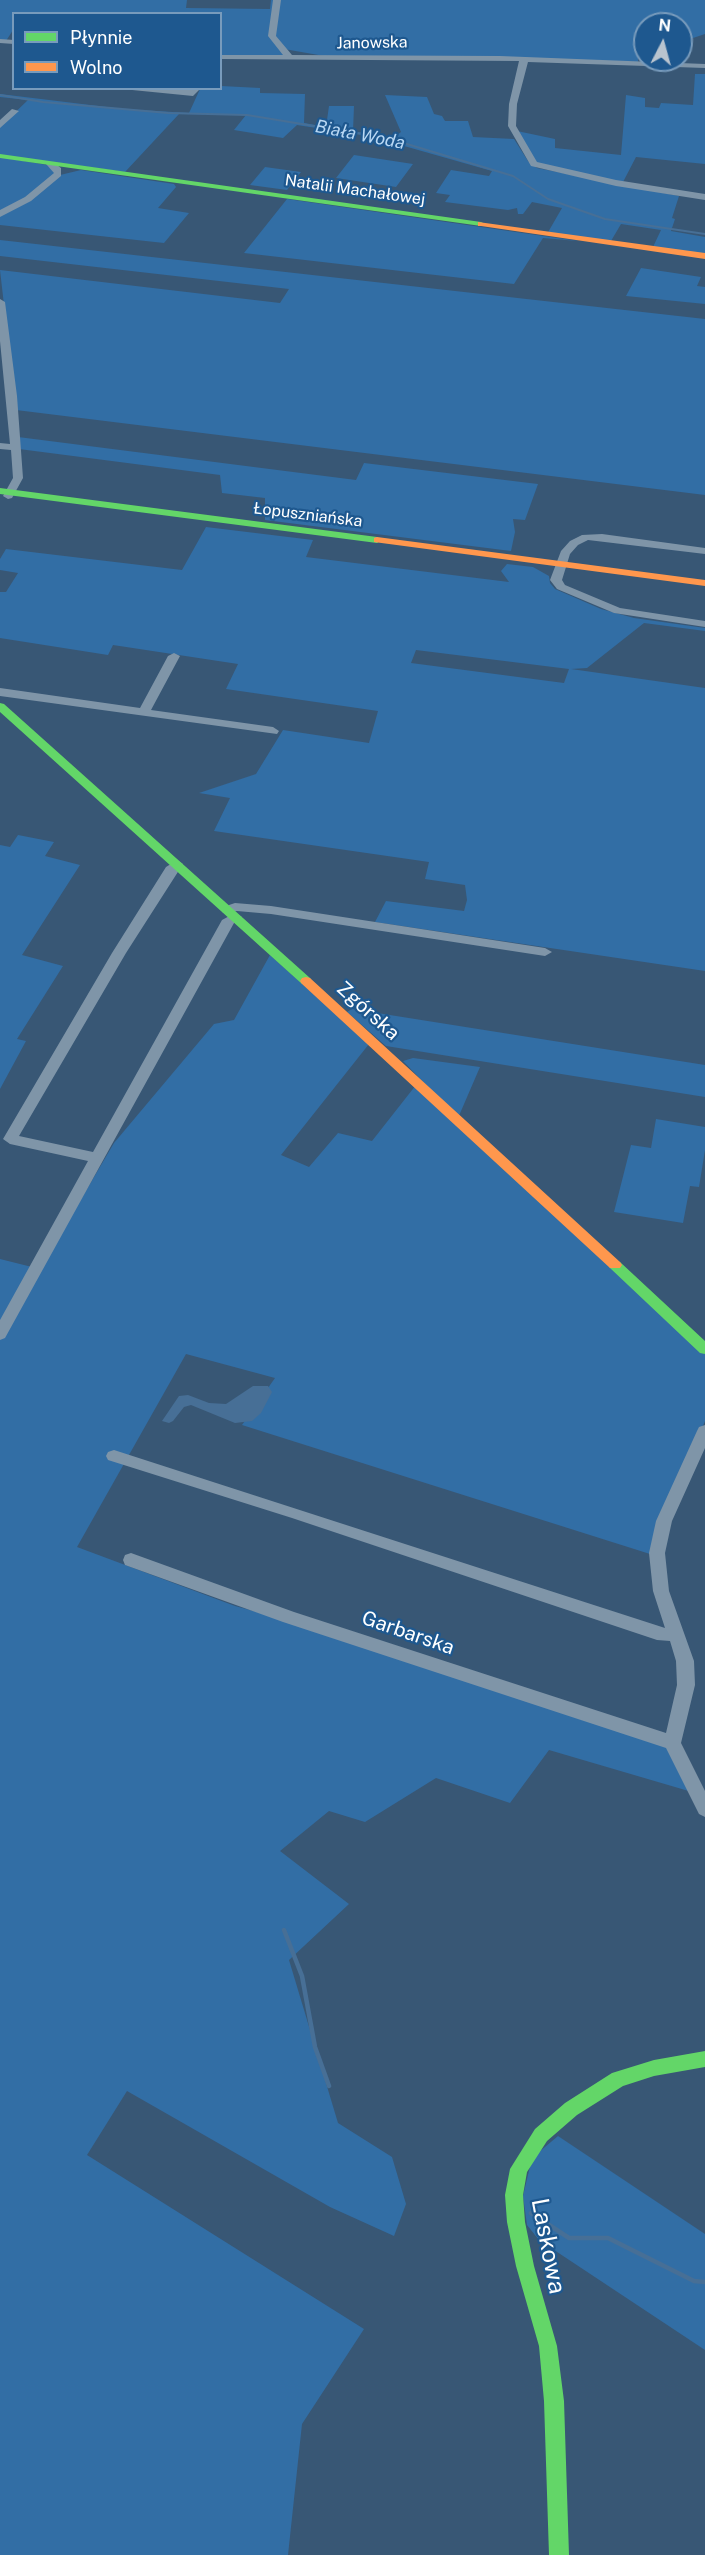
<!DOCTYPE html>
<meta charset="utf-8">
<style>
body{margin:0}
#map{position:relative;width:705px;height:2555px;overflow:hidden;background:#385775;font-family:"Public Sans",sans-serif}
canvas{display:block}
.legend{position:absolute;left:12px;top:12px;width:210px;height:78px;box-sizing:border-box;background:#1e588f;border:2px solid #789bbc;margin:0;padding:8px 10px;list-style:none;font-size:18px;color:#fff}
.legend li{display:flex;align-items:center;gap:12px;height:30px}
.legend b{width:30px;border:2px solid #789bbc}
.north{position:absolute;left:633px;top:12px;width:60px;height:60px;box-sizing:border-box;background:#1e588f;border:2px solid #789bbc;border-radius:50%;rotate:6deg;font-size:16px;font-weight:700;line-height:24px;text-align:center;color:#fff}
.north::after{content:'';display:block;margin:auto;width:21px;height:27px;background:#b9c4cf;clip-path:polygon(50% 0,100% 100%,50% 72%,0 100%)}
</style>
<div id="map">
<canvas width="705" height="2555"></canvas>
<ul class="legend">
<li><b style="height:8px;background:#63d668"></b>Płynnie</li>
<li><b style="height:8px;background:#ff974d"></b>Wolno</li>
</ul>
<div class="north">N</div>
</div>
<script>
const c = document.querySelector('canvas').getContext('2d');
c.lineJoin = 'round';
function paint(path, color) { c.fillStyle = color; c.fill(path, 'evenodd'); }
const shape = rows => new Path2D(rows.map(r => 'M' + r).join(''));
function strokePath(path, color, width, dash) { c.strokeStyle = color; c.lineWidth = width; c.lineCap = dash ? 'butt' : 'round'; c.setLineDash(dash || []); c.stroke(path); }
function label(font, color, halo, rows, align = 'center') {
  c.font = font + ' "Public Sans",sans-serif'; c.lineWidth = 4.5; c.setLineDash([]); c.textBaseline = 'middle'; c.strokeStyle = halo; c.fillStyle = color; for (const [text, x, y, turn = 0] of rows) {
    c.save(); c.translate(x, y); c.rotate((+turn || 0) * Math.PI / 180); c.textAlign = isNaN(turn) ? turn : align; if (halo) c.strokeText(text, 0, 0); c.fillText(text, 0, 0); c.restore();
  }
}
paint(shape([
 [0,0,187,0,186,8,270,9,271,0,705,0,705,34,681,42,681,24,645,24,645,54,638,57,638,62,330,57,284,49,289,56,221,56,220,14,14,14,13,30,6,41,0,40],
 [695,74,705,74,705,164,636,157,623,182,616,182,536,164,517,131,555,139,555,148,621,155,626,95,645,98,645,107,659,108,661,103,693,105],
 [221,86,260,88,260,93,305,94,304,123,326,127,329,106,354,106,353,131,393,138,401,132,385,95,427,97,434,114,442,116,445,121,468,121,473,137,514,139,528,161,537,168,679,196,672,218,675,219,671,231,705,237,705,255,547,234,562,208,532,202,523,214,518,214,517,208,508,210,445,202,450,195,436,193,451,170,489,176,492,171,369,136,297,125,283,138,234,130,246,115,179,114,125,172,0,155,0,127,28,100,0,97,0,94,123,109,189,113,200,89,220,88],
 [621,224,661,230,653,247,611,241],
 [354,155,413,164,396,187,336,178],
 [0,157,47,165,55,173,30,196,0,212],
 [265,167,301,172,287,190,250,185],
 [81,170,174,184,176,187,158,208,189,213,164,243,0,225,0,215,60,175],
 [287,199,578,241,543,238,514,284,244,253],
 [0,240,705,319,705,495,16,410,0,270,280,303,289,289,0,256],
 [641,268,701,277,697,286,705,287,705,304,626,296],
 [18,437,356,480,364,463,538,484,525,520,513,519,515,532,511,551,265,520,265,498,222,493,220,475,19,449],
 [206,527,313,540,306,557,509,582,501,571,507,564,533,567,549,576,550,583,555,589,601,609,634,618,705,628,705,631,644,623,587,668,571,669,705,688,705,971,375,922,386,901,464,911,467,900,465,885,425,879,429,862,214,831,230,798,199,793,256,774,283,730,369,743,378,711,226,689,238,664,113,645,108,655,0,638,0,592,6,592,18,573,0,570,0,559,6,549,182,570],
 [416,650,569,669,564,683,411,663],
 [18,835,54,842,45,856,80,865,22,955,63,966,17,1039,26,1041,0,1089,0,845,10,847],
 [270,955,369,1044,281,1155,309,1167,338,1133,372,1141,416,1085,705,1354,705,1421,650,1554,242,1425,275,1378,186,1354,77,1547,235,1606,305,1625,669,1744,692,1792,549,1750,510,1803,436,1778,365,1822,329,1811,280,1851,349,1904,289,1960,338,2123,392,2157,406,2204,394,2236,330,2207,127,2091,87,2155,364,2329,302,2424,288,2555,0,2555,0,1259,40,1269,114,1143,214,1024,234,1020],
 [352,1009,705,1065,705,1097,386,1046,347,1012],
 [413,1058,480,1067,458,1118,403,1061],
 [656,1119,705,1127,705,1150,699,1187,690,1186,683,1223,614,1212,631,1145,651,1148],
 [558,2136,705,2234,705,2350,539,2240,527,2225,523,2196,532,2158]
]), '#326ea5');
paint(shape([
 [253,1386,268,1386,272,1392,261,1413,252,1421,235,1423,191,1405,184,1407,173,1421,169,1423,162,1421,179,1396,188,1395,209,1403,226,1404]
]), '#476f96');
strokePath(shape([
 [0,95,43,102,168,113,247,115,387,138,513,176,548,199,605,219,705,234]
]), '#476f96', 2);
strokePath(shape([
 [284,1930,302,1976,315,2047,329,2086],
 [531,2213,569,2238,608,2238,694,2281,705,2282]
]), '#476f96', 4.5);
paint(shape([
 [273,0,281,0,276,36,292,55,500,56,705,64,705,68,528,62,517,104,516,126,537,162,616,180,705,194,705,200,616,186,531,166,508,126,509,104,519,61,220,59,220,55,283,55,268,36,273,0],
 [0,39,14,40,14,44,0,43,0,39],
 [112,88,191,90,201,88,193,96,112,88],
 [12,109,19,111,0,128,0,120,12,109],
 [47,162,53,162,61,168,61,176,31,201,0,217,0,210,25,197,54,173,46,164,47,162],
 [0,299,5,302,17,396,23,478,12,498,8,499,3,496,13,478,11,450,0,449,0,443,10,444,0,341,0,299],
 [602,534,705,548,705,554,588,540,578,545,570,554,562,580,565,585,620,608,705,621,705,627,614,613,557,589,550,580,561,551,570,541,582,535,602,534],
 [174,653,180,656,151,710,273,727,279,731,277,734,0,696,0,688,140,708,168,656,174,653],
 [177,860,183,864,126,953,19,1136,93,1152,222,920,235,913,242,917,234,923,5,1338,0,1340,0,1320,88,1161,10,1144,3,1139,112,953,166,867,177,860],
 [235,903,271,906,545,948,552,952,545,956,271,914,237,911,223,913,222,910,223,907,235,903],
 [705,1425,705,1448,672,1521,665,1553,669,1591,694,1661,695,1685,681,1743,705,1791,705,1817,699,1814,666,1748,283,1622,125,1565,123,1560,125,1555,131,1553,294,1612,666,1733,677,1685,676,1661,670,1641,657,1640,292,1518,108,1460,106,1456,108,1452,114,1450,665,1628,653,1591,649,1553,656,1521,697,1431,699,1427,705,1425]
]), '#7f95a8');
paint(shape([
 [0,154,481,222,485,224,481,226,0,158,0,154],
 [0,488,377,537,382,540,377,543,0,494,0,488],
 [0,703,4,704,310,978,312,981,310,984,302,984,0,712,0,703],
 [615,1260,620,1262,705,1341,705,1354,700,1353,610,1268,608,1265,610,1262,615,1260],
 [705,2051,705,2067,654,2076,623,2086,577,2115,547,2141,527,2172,523,2195,525,2222,534,2266,557,2346,564,2401,569,2555,549,2555,544,2401,539,2346,516,2266,507,2222,505,2195,510,2169,535,2129,565,2103,612,2073,654,2060,705,2051]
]), '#63d668');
paint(shape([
 [478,222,705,253,705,259,481,226,478,226,478,222],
 [377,537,705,580,705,586,374,542,374,538,377,537],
 [306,977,310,978,620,1262,622,1265,620,1268,610,1268,302,984,300,981,302,978,306,977]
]), '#ff974d');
label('16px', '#fff', '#1e588f', [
 ["Janowska",372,43,-1],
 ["Natalii Machałowej",355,190,8],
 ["Łopuszniańska",308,515,7]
]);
label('italic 18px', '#b9d8f4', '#1e588f', [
 ["Biała Woda",360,135,11]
]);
label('20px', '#fff', '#1e588f', [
 ["Zgórska",368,1011,42],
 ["Garbarska",408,1633,19]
]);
label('24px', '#fff', '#1e588f', [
 ["Laskowa",548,2246,79]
]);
</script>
